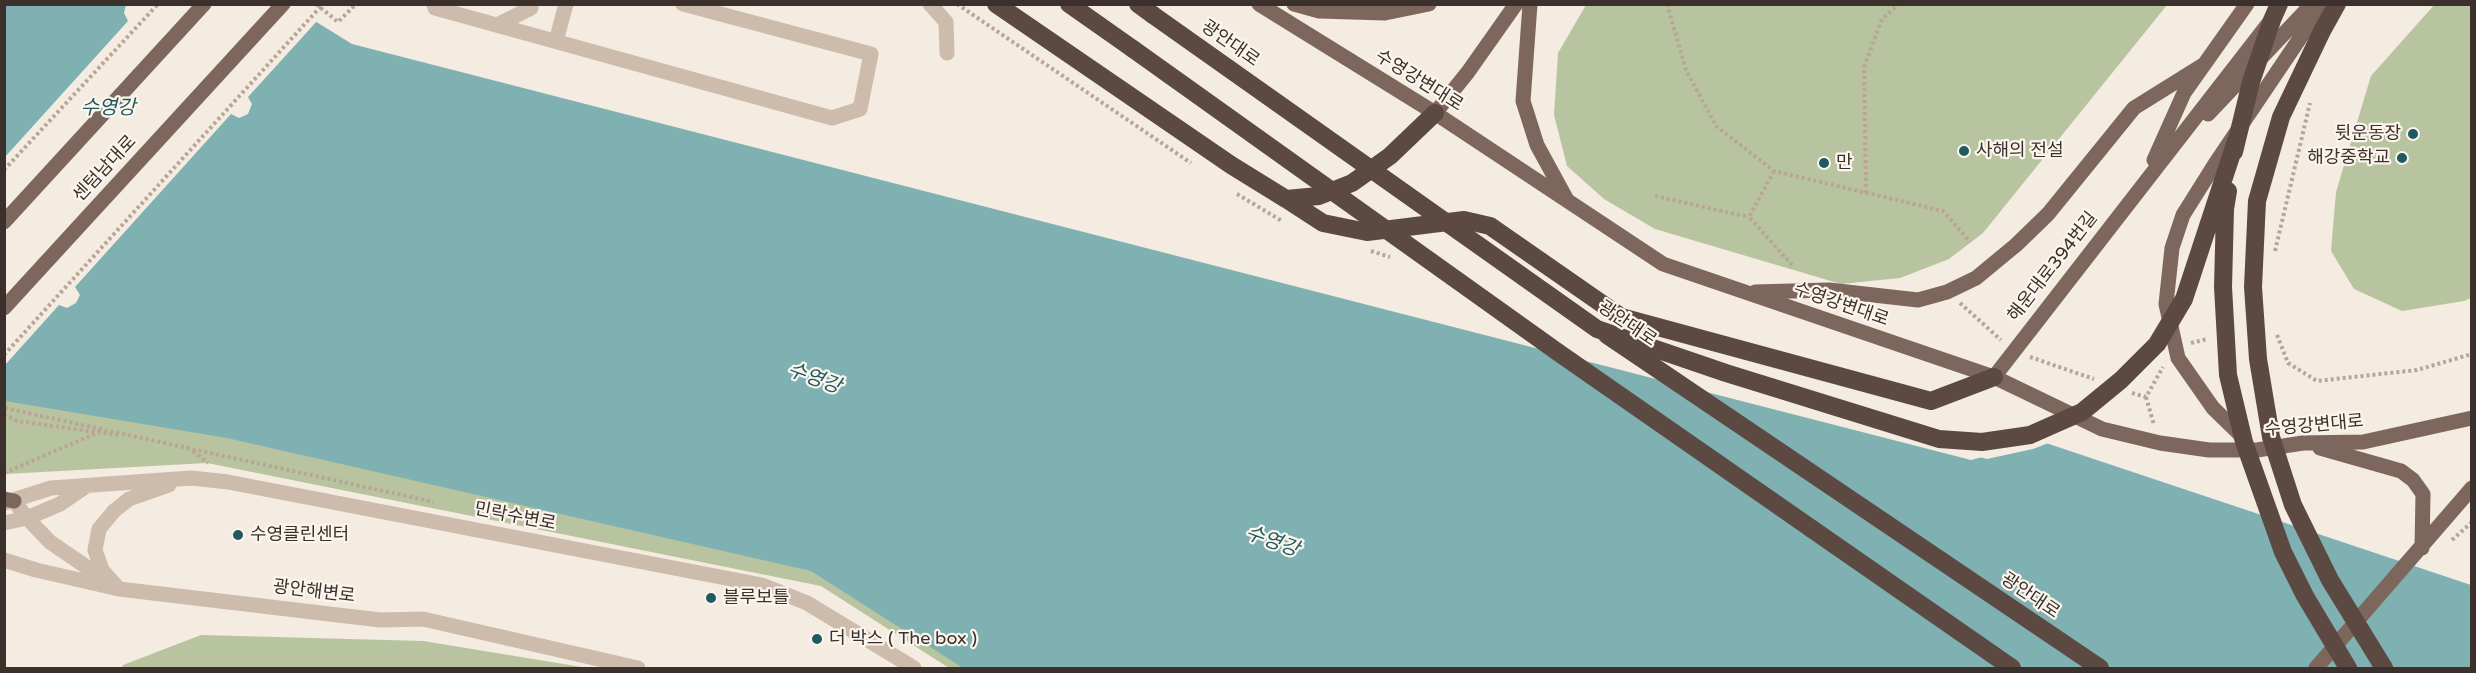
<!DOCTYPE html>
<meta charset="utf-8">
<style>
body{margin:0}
#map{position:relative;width:2476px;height:673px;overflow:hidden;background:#f4ebe1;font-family:"Varela Round",sans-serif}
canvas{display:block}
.frame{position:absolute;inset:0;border:6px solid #3b302b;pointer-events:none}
</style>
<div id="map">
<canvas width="2476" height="673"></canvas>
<div class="frame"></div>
</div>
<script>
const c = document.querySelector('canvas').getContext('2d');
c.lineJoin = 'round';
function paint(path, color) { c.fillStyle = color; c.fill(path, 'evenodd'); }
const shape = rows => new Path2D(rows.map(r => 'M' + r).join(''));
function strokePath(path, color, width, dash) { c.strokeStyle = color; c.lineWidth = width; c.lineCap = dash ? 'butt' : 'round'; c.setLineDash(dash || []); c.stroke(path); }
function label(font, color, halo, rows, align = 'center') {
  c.font = font + ' "Varela Round","Noto Sans KR",sans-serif'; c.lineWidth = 4.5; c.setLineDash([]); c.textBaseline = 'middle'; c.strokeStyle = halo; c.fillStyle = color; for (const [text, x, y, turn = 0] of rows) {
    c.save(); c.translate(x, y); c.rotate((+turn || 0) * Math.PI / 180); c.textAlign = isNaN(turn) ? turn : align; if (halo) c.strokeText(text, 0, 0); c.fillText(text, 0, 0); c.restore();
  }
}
paint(shape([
 [2435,4,2471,5,2471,298,2464,301,2402,311,2354,289,2331,251,2336,192,2371,76],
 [1586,5,2167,5,1983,233,1949,259,1900,278,1841,284,1655,229,1604,199,1567,166,1554,115,1558,53],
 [5,376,820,548,1014,668,949,668,821,586,207,463,5,474],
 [201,635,423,641,588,668,122,668,123,665]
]), '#b8c4a0');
paint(shape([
 [5,5,289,5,352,44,1971,460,2002,452,2013,432,2471,585,2471,668,963,668,811,571,227,438,5,401]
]), '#7fb0b2');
paint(shape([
 [294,4,318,20,248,97,252,104,248,114,239,118,231,114,75,287,80,295,76,303,67,308,59,305,5,365,5,157,128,21,124,13,126,5],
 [2013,429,2051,442,2033,449,1987,459,1976,456,2000,450,2010,431]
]), '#f4ebe1');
strokePath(shape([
 [316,4,338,22,356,4],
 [957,4,1191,163],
 [1667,4,1686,70,1716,126,1774,171,1943,211,1970,242],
 [4,170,158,4],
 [1774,171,1749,217,1792,265],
 [1866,193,1864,67,1882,19,1899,4],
 [1237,194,1282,221],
 [1655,196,1749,217],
 [1371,251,1390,257],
 [2275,251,2310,103],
 [1960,303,2001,340],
 [2277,335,2288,363,2317,381,2417,370,2472,354],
 [2191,343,2207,339],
 [2030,357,2094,379],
 [2132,393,2146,397,2163,367],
 [2146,397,2154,425],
 [5,408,434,502],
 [4,414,17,421,118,435],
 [193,451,208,463],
 [4,473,99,432],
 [2452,540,2472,522]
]), '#b9a596', 4, [3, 3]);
strokePath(shape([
 [434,4,435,8,832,118,860,109,871,54,683,4],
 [930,4,946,22,947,53],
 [497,25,531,8,529,4],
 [556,41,566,4],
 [14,501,27,518,50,542,107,581],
 [4,503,51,488,191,478,228,482,762,585,807,603,914,668],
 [4,523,27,518,60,504,85,487],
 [4,560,36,570,119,589,380,620,423,619,638,668],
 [119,589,102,570,95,550,99,529,114,511,129,499,169,485]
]), '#cdbbac', 15);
strokePath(shape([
 [1259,4,1435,113,1663,264,1994,377,2102,429,2160,443,2209,450,2257,450,2303,443,2363,442,2472,418],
 [1294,4,1319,11,1385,13,1429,4],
 [1530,4,1523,101,1537,145,1567,200],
 [1435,113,1468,72,1516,4],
 [2208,114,2312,4],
 [2154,160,2184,93,2247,4],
 [4,222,204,4],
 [1755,292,1829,290,1918,300,1947,292,1976,278,2016,245,2048,214,2134,108,2203,65],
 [4,308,283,4],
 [1994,377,2268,24],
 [2244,438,2213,408,2178,358,2166,304,2172,248,2183,215,2215,164,2323,4],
 [2320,448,2401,471,2413,480,2423,494,2422,548],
 [4,499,14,501],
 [2316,668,2472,488]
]), '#7d675c', 15);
strokePath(shape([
 [996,4,1231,165,1286,199,1319,196,1352,183,1390,156,1435,113],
 [1069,4,1133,49],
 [1138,4,1153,15],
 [1286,199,1323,223,1367,232,1464,220,1490,226,1621,317,1931,401,1994,377],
 [1607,335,2100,668],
 [1812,529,2012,668]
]), '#5c4a42', 18);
strokePath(shape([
 [4,355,323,4]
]), '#b9a596', 4, [3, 3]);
strokePath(shape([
 [2337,4,2322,31,2281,117,2257,201,2253,287,2258,359,2271,437,2293,505,2330,580,2384,668],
 [1153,15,1597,329,1726,373,1939,439,1982,442,2030,435,2082,412,2121,380,2157,344,2184,299,2236,141],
 [1133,49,1559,353,1812,529],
 [2234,152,2251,82,2272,20,2279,4],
 [2228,191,2225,209,2223,287,2228,375,2244,442,2283,552,2305,596,2348,668]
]), '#5c4a42', 18);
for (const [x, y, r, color] of [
 [2413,134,6,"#1f5a5e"],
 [1964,151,6,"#1f5a5e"],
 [2402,158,6,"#1f5a5e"],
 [1824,163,6,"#1f5a5e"],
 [238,535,6,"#1f5a5e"],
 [711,598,6,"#1f5a5e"],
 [817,639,6,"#1f5a5e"]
]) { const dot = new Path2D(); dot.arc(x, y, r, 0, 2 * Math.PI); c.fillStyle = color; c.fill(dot); strokePath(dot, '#fbf5ee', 2); }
label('18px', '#3b302b', '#fbf5ee', [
 ["광안대로",1230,44,35],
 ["수영강변대로",1419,81,32],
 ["센텀남대로",105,169,-47],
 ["해운대로394번길",2053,267,-52],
 ["수영강변대로",1841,305,19],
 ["광안대로",1627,324,34],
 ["수영강변대로",2314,426,-5],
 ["민락수변로",515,517,11],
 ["광안해변로",314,592,7],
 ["광안대로",2030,596,34]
]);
label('18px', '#3b302b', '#fbf5ee', [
 ["뒷운동장",2401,134,"right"],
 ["사해의 전설",1976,151],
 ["해강중학교",2390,158,"right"],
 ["만",1836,163],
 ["수영클린센터",250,535],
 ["블루보틀",723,598],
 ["더 박스 ( The box )",829,639]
], 'left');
label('italic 20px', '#1f5a5e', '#fbf5ee', [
 ["수영강",108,109],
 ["수영강",814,379,20],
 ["수영강",1272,542,20]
]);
</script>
